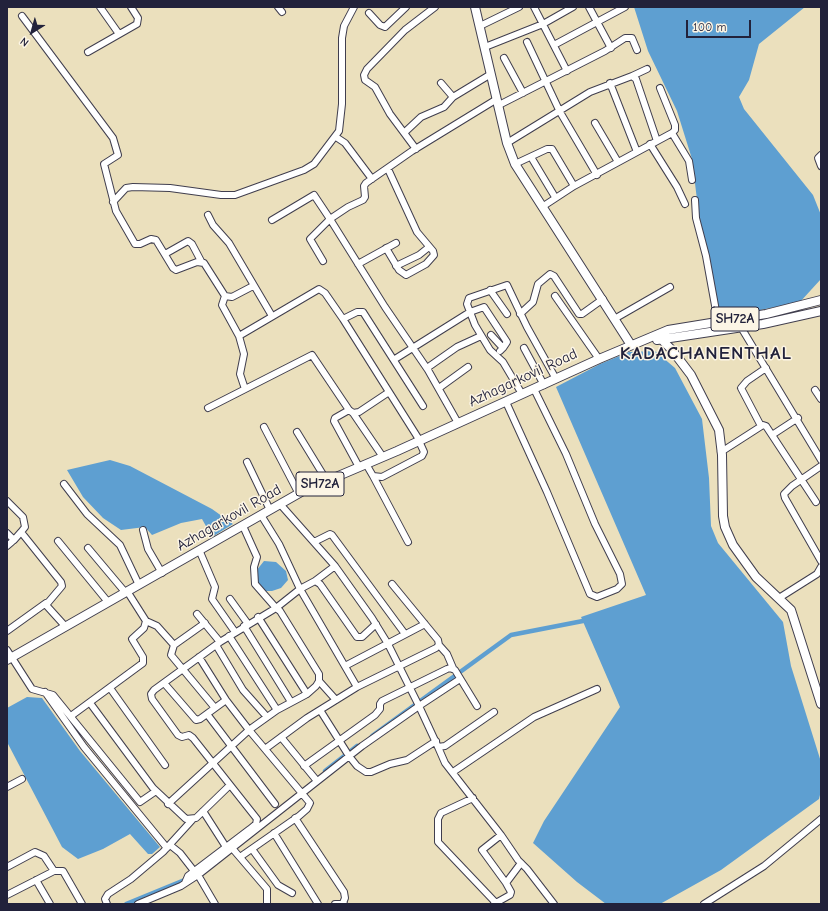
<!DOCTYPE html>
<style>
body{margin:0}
#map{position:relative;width:828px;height:911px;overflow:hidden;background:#ebe0bd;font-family:"Comic Neue",sans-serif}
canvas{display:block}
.frame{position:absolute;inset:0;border:8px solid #22223b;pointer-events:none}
.north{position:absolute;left:12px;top:12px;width:40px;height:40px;-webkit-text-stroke:3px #fcf5e5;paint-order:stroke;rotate:217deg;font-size:11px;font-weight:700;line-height:16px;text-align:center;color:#22223b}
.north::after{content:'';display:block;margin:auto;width:14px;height:18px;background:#22223b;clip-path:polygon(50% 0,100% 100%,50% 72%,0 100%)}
.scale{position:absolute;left:686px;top:20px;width:65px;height:18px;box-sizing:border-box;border:2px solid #22223b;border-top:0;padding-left:5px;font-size:12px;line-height:14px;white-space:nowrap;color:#22223b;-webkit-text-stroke:3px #fcf5e5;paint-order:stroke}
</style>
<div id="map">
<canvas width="828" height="911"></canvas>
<div class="frame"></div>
<div class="north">N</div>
<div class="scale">100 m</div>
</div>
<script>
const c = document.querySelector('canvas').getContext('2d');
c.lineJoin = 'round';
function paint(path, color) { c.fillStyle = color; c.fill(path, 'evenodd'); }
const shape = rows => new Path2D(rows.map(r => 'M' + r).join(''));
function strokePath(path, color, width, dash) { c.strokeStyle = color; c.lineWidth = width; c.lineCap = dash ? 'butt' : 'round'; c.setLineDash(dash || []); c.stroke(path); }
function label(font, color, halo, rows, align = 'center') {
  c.font = font + ' "Comic Neue",sans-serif'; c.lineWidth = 3; c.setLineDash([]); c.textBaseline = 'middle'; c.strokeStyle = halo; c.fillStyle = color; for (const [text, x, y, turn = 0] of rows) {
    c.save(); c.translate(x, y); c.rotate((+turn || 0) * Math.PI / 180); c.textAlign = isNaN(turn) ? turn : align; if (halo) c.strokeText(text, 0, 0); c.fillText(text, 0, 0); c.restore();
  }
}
paint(shape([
 [634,7,805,7,759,44,749,80,739,97,744,109,813,195,821,215,821,279,800,302,721,318,699,216,692,159,677,111,648,51],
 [655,351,675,368,702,419,709,478,711,526,718,543,783,622,791,666,821,762,821,791,819,799,721,870,660,904,606,904,577,882,533,843,544,821,620,707,581,617,646,595,556,387,600,364,629,352],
 [110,460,130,466,212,509,233,524,212,537,202,519,181,523,152,535,145,527,121,530,103,518,83,497,67,470],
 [264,561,276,562,286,571,288,580,281,588,272,591,265,591,257,580,256,571],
 [27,697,42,698,80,751,160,847,152,854,148,854,130,834,103,849,78,859,62,847,7,742,7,708]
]), '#5e9fd1');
strokePath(shape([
 [372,736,511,635,588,620],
 [325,771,357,746],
 [126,904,187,879]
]), '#5e9fd1', 4.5);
const minor = shape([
 [100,7,119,34],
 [278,7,282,12],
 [534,7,567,71],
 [589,7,611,48],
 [369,13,380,25,385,27,406,7],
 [22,16,113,138,118,155,104,164,116,211,135,244,140,244,151,239,156,240,173,268,176,270,197,262,204,263,225,296,232,297,253,286],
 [480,26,519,7],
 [527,42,560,112,597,175],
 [554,45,625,7],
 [485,47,543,24,573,7],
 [88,52,137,24,138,18,131,7],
 [504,58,523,93],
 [632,76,647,69],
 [441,83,453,97],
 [610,83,637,152],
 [499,105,605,51,625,38,632,38,637,50],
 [595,123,618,162],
 [405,132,421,117,444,107,453,97,491,74],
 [672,133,689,161,692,180],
 [336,137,345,143,372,179],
 [507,143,590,92,632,76,636,79,657,141],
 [650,144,677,187,685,204],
 [416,149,390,114,375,87,365,80,364,75,367,69,405,30,435,7],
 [821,155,818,158,821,166],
 [531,157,555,197],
 [515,164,547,149,552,149,574,186],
 [695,200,696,218,706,256,718,322],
 [113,202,126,188,133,187,170,188,221,195,235,195,304,170,314,164,339,131,342,104,342,38,344,26,354,7],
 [542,207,574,186,672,133,675,130,675,125,660,88],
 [208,215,213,225,229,243,272,316],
 [272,220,314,195,330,219,310,239,323,261],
 [386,248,399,270,406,275,426,264,434,255,433,251,417,232,388,169],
 [165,254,188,241,192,244,201,261],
 [358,264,396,243],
 [396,266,419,255,429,247],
 [490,290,507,314],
 [225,296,222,305,239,336,244,354,240,374,245,389],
 [555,296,599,359],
 [520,314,533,302,538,284,550,274,554,276,579,314,582,314,603,299],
 [616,318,670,287],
 [343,319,357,312,363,312,423,406],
 [739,324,821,460],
 [491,335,503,348,500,351],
 [239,336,319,289,325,293,343,319,420,441],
 [524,348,544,385],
 [395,359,470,312,484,307,507,342,503,348],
 [427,368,457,347,481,336],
 [439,388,468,367],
 [815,390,821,399],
 [522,394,503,362,490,350,475,325,467,304,469,298,507,285,527,327,556,379],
 [506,402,547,492,590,594,597,597,617,589,622,584,620,574,595,524,566,454,534,389],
 [208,408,312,355,349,410,353,413,359,412,389,392],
 [349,410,335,418,334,421,359,467],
 [353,413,383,457],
 [458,423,428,370,385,307,330,219,348,207,363,200,365,197,364,186,366,183,412,151,497,99],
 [761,426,741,388,747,381,766,368],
 [264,427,299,494],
 [297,432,327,481],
 [772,435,798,418],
 [721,452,763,425,766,426,816,502],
 [247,462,270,510],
 [366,464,373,476,382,477,422,456,424,452,419,441],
 [821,466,792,486,784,494,785,498,821,561],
 [373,476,408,542],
 [64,484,87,514,120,545,139,585],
 [7,501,23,517,25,527,21,532],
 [261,515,279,544,300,589,357,687,436,648,439,645,438,640,392,584],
 [243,526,257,557,254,567,255,584,276,608,300,589,315,581,320,584,357,637,362,637,376,624],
 [143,530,148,549,162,573],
 [7,533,14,540,7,546],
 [14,540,21,532,61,582,62,586,46,605,65,626],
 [58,541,108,602],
 [314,542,330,534,332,535,405,634],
 [88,548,125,592],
 [200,552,215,587,212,599,235,632],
 [315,581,335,566],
 [779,598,817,574,821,567],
 [230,599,248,624],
 [197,614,220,642],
 [146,621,157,626,174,645],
 [205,623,174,645,171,655,215,708],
 [244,626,291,702],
 [7,631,46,603],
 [229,636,277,710],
 [216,645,243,690,267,717],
 [439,645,447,654,453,668],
 [7,650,32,689,53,695,140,802,156,791],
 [345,666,425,624],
 [460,679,419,706,438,747,445,746,494,712],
 [319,681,336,700],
 [164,683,196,720,200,719,226,700],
 [110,688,165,765],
 [45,692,84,747,167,848],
 [90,703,153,788,186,819,196,818,230,785],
 [320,710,349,756,357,766,366,772,371,772,390,764,407,760,436,741],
 [207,714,275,804],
 [71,716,143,663,143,657,132,639,144,628,146,621,127,591],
 [281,737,317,781],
 [438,747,445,763,501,835,518,860,527,869,554,904],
 [265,749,307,718,357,687],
 [304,766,375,715,380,709,380,704,382,701,447,669,450,668,455,670,477,706],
 [453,772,534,717,597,689],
 [7,787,22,779],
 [473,798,441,813,438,819,438,842,496,903],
 [168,804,249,730,226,700,199,657],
 [203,811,226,847],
 [295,818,344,892,345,898,343,903],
 [274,833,318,904],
 [501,835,482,850,506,883],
 [170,845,180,853,194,871],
 [232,848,267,889,267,904],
 [252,849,278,885,292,893],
 [240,857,299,816,307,809,310,803,249,730,277,710,307,694,258,617],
 [7,867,35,852,44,856,54,871],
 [198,875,215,904],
 [36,880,50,904],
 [185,883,188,876,250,829,256,824,257,819,193,738,189,735,182,737,178,735,152,699,151,694,154,690,220,642,276,608,280,611,319,674,319,681,316,686,307,694],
 [7,895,54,871,63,871,82,904],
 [107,904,105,899,108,894,131,879,163,852,193,819],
 [138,904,181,886,198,875,362,746,419,706,388,644,372,618,335,566,280,504],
 [335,904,344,904],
 [494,904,510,895,511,892,506,883,521,863],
 [704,904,764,866,821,819]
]);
const major = shape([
 [475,7,507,143,515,164,631,345],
 [659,334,662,340,672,350,691,375,719,430,722,455,723,516,725,527,733,545,756,577,791,610,821,704],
 [657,340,763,324,821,311],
 [7,660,303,491,397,451,599,359,668,330,766,314,821,300]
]);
strokePath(minor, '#403e4e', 8);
strokePath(major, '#403e4e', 10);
strokePath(minor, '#fff', 6);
strokePath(major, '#fff', 8);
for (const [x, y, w] of [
 [735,319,48],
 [320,484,48]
]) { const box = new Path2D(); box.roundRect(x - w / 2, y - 12, w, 24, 3); c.fillStyle = '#fcf5e5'; c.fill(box); strokePath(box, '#22223b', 1); }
label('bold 14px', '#22223b', null, [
 ["SH72A",735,319],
 ["SH72A",320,484]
]);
label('15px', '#22223b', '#fcf5e5', [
 ["Azhagarkovil Road",523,378,-25],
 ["Azhagarkovil Road",229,518,-30]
]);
c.letterSpacing = '1px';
label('bold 19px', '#22223b', '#fcf5e5', [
 ["KADACHANENTHAL",706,354]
]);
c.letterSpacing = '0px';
</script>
